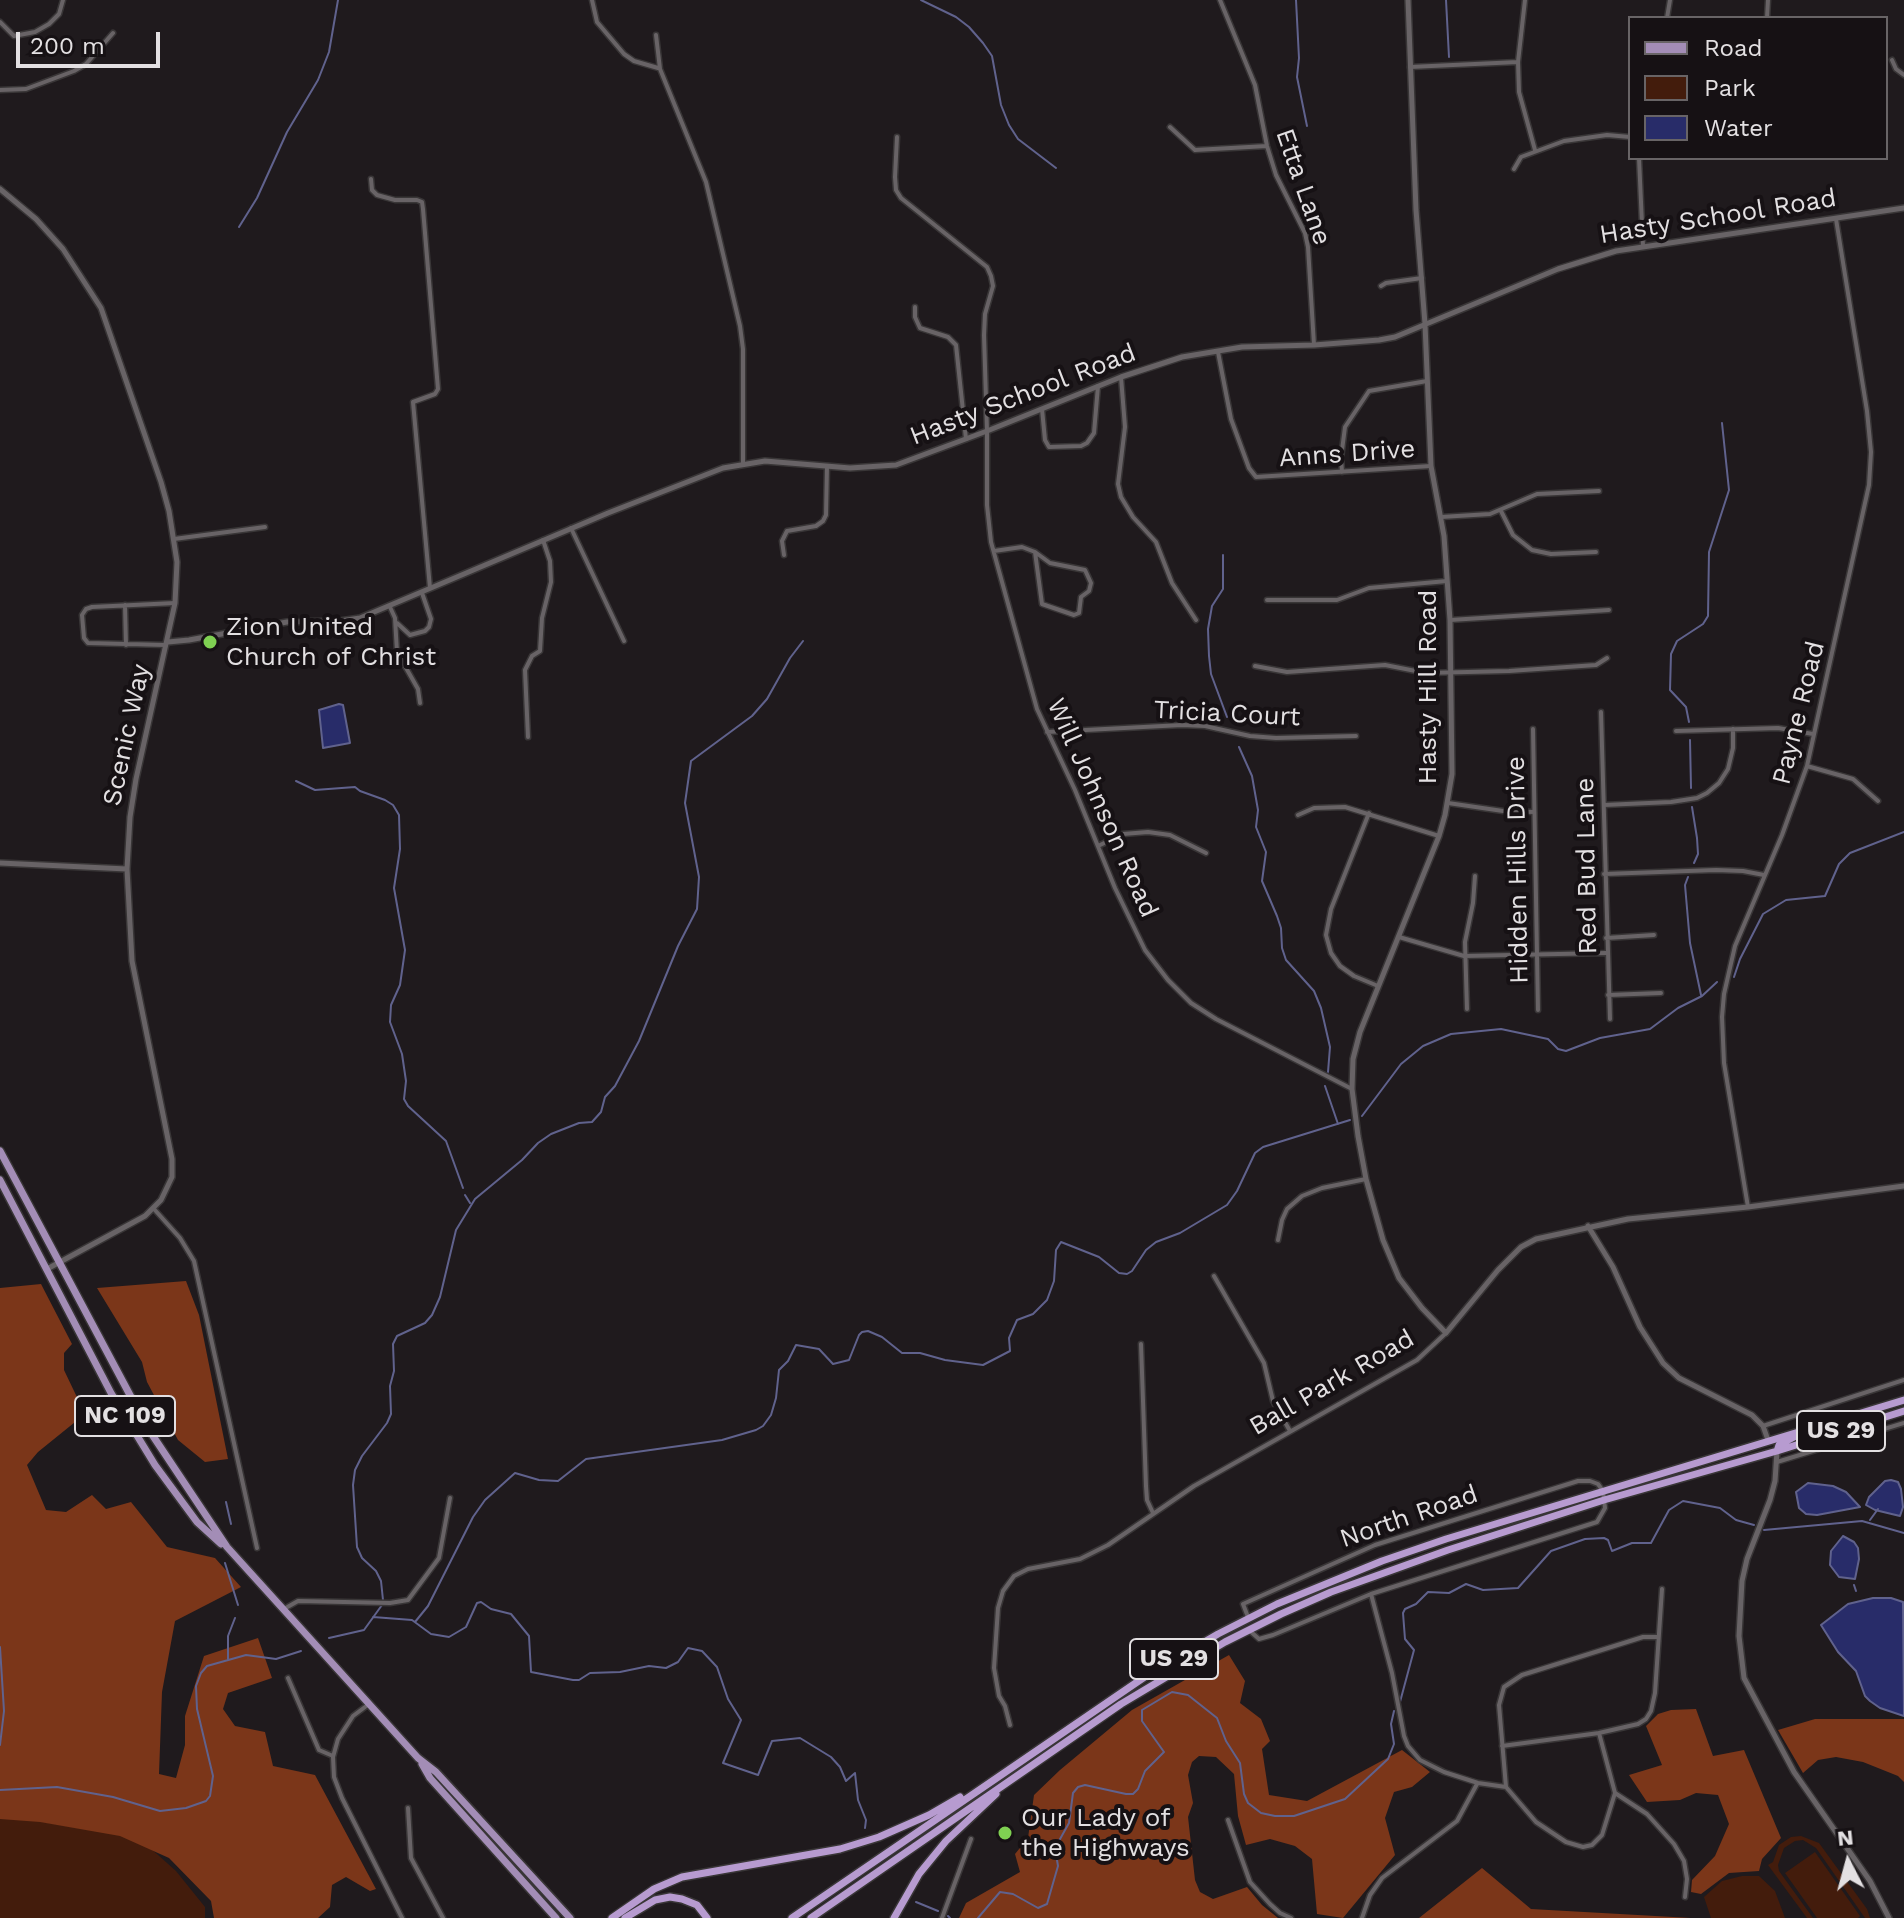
<!DOCTYPE html>
<style>
body{margin:0}
#map{position:relative;width:1904px;height:1918px;overflow:hidden;background:#1f1a1d;font-family:"Work Sans",sans-serif}
canvas{display:block}
.legend{position:absolute;left:1628px;top:16px;width:260px;height:144px;box-sizing:border-box;background:#161114;border:2px solid #686466;margin:0;padding:10px 14px;list-style:none;font-size:24px;color:#e3e0e2}
.legend li{display:flex;align-items:center;gap:16px;height:40px}
.legend b{width:40px;border:2px solid #686466}
.north{position:absolute;left:1808px;top:1822px;width:80px;height:80px;-webkit-text-stroke:6px #161114;paint-order:stroke;rotate:354deg;font-size:22px;font-weight:700;line-height:32px;text-align:center;color:#e3e0e2}
.north::after{content:'';display:block;margin:auto;width:28px;height:36px;background:#e3e0e2;clip-path:polygon(50% 0,100% 100%,50% 72%,0 100%)}
.scale{position:absolute;left:16px;top:32px;width:144px;height:36px;box-sizing:border-box;border:4px solid #e3e0e2;border-top:0;padding-left:10px;font-size:24px;line-height:28px;white-space:nowrap;color:#e3e0e2;-webkit-text-stroke:6px #161114;paint-order:stroke}
</style>
<div id="map">
<canvas width="1904" height="1918"></canvas>
<ul class="legend">
<li><b style="height:10px;background:#a38db6"></b>Road</li>
<li><b style="height:22px;background:#431c0c"></b>Park</li>
<li><b style="height:22px;background:#282c69"></b>Water</li>
</ul>
<div class="north">N</div>
<div class="scale">200 m</div>
</div>
<script>
const c = document.querySelector('canvas').getContext('2d');
c.lineJoin = 'round';
function paint(path, color) { c.fillStyle = color; c.fill(path, 'evenodd'); }
const shape = rows => new Path2D(rows.map(r => 'M' + r).join(''));
function strokePath(path, color, width, dash) { c.strokeStyle = color; c.lineWidth = width; c.lineCap = dash ? 'butt' : 'round'; c.setLineDash(dash || []); c.stroke(path); }
function label(font, color, halo, rows, align = 'center') {
  c.font = font + ' "Work Sans",sans-serif'; c.lineWidth = 8; c.setLineDash([]); c.textBaseline = 'middle'; c.strokeStyle = halo; c.fillStyle = color; for (const [text, x, y, turn = 0] of rows) {
    c.save(); c.translate(x, y); c.rotate((+turn || 0) * Math.PI / 180); c.textAlign = isNaN(turn) ? turn : align; if (halo) c.strokeText(text, 0, 0); c.fillText(text, 0, 0); c.restore();
  }
}
paint(shape([
 [0,1815,139,1838,176,1871,205,1907,205,1918,0,1918],
 [1801,1836,1819,1843,1867,1909,1870,1918,1865,1918,1816,1848,1803,1840,1795,1841,1784,1848,1778,1865,1779,1871,1813,1918,1807,1918,1768,1865,1773,1862,1779,1845,1791,1837],
 [1815,1852,1860,1916,1858,1918,1817,1918,1785,1873],
 [1742,1876,1759,1876,1775,1891,1785,1918,1711,1918,1704,1897,1722,1881]
]), '#431c0c');
paint(shape([
 [186,1281,199,1315,228,1459,205,1462,178,1440,147,1382,142,1362,97,1288],
 [41,1284,72,1344,64,1353,64,1370,85,1414,38,1452,27,1465,46,1510,66,1512,92,1495,106,1509,131,1502,167,1547,215,1558,241,1587,175,1621,162,1692,159,1774,176,1778,185,1745,185,1716,204,1656,258,1638,272,1678,228,1693,223,1709,235,1726,265,1732,273,1766,315,1775,376,1889,370,1891,346,1877,332,1885,330,1907,318,1918,214,1918,211,1901,169,1858,120,1836,40,1822,0,1819,0,1288],
 [1229,1655,1245,1681,1240,1703,1261,1719,1270,1741,1262,1749,1269,1795,1307,1801,1402,1750,1430,1772,1412,1787,1394,1792,1385,1818,1395,1855,1343,1918,1317,1914,1312,1859,1295,1846,1270,1839,1246,1845,1238,1816,1234,1774,1216,1757,1199,1756,1192,1762,1188,1775,1193,1803,1188,1817,1195,1880,1200,1892,1213,1899,1247,1887,1262,1905,1278,1918,959,1918,966,1903,1020,1872,1015,1854,1028,1838,1034,1795,1060,1770,1132,1710],
 [1696,1709,1713,1756,1744,1750,1781,1838,1762,1859,1759,1871,1729,1873,1701,1894,1691,1892,1692,1880,1715,1856,1729,1824,1718,1795,1696,1793,1680,1800,1647,1802,1629,1775,1662,1765,1646,1726,1658,1714,1671,1710],
 [1815,1719,1904,1719,1904,1782,1898,1776,1863,1762,1836,1757,1818,1760,1803,1773,1778,1730],
 [1482,1868,1531,1909,1691,1918,1419,1918]
]), '#7b3619');
const water = shape([
 [339,704,343,705,350,743,323,748,319,710,339,704],
 [1891,1480,1898,1482,1901,1489,1903,1507,1900,1516,1875,1510,1866,1505,1869,1497,1885,1481,1891,1480],
 [1808,1483,1833,1486,1846,1492,1860,1507,1817,1515,1806,1514,1799,1508,1796,1492,1808,1483],
 [1843,1536,1854,1542,1858,1548,1859,1559,1855,1579,1839,1577,1830,1565,1831,1551,1843,1536],
 [1873,1598,1891,1598,1903,1602,1904,1716,1880,1708,1870,1701,1865,1696,1856,1671,1838,1652,1821,1625,1848,1604,1873,1598]
]);
paint(water, '#282c69');
strokePath(water, '#60628d', 2);
strokePath(shape([
 [921,0,956,17,969,27,983,43,992,56,1001,105,1009,125,1018,139,1056,168],
 [1296,0,1299,58,1297,77,1307,126],
 [1446,0,1449,57],
 [239,227,257,198,287,132,318,80,329,52,338,0],
 [1223,555,1223,589,1212,606,1208,629,1209,656,1211,674,1227,717],
 [1689,722,1686,707,1670,690,1671,654,1677,641,1703,624,1708,616,1709,552,1729,490,1722,423],
 [1690,740,1691,788],
 [1239,747,1252,776,1258,810,1256,827,1266,852,1262,881,1277,916,1281,928,1282,948,1286,960,1314,991,1321,1008,1330,1047,1328,1072],
 [296,781,315,790,355,787,360,791,385,800,393,805,399,815,400,849,394,888,405,950,400,985,391,1005,390,1022,402,1054,406,1081,404,1099,408,1106,446,1141,463,1188],
 [1692,807,1697,838,1698,854,1694,863],
 [1688,877,1685,885,1690,943,1701,995],
 [1734,977,1740,959,1763,914,1786,900,1825,896,1839,864,1850,853,1904,832],
 [1325,1086,1338,1124],
 [1362,1116,1401,1064,1423,1046,1451,1034,1501,1029,1548,1039,1558,1049,1566,1051,1600,1038,1650,1029,1678,1008,1702,996,1717,982],
 [465,1195,470,1203],
 [226,1502,231,1524],
 [1870,1520,1878,1509],
 [1764,1530,1862,1521,1904,1533],
 [225,1563,238,1605],
 [1854,1585,1856,1591],
 [383,1600,381,1581,376,1571,362,1558,357,1547,353,1485,355,1470,362,1456,387,1423,391,1414,390,1386,394,1371,393,1344,397,1336,425,1323,432,1315,440,1297,456,1230,475,1199,522,1160,538,1143,551,1134,579,1123,592,1122,601,1112,605,1097,615,1086,639,1041,678,946,697,909,699,877,685,803,691,761,752,716,767,699,790,658,803,641],
 [373,1617,412,1620,431,1634,449,1637,466,1627,477,1603,481,1602,491,1609,511,1614,529,1636,531,1672,573,1680,579,1680,590,1673,620,1672,649,1666,666,1668,678,1662,688,1648,702,1651,717,1667,728,1699,741,1720,723,1763,758,1775,772,1741,800,1738,831,1757,840,1767,846,1781,855,1773,858,1800,866,1820,865,1828],
 [415,1622,428,1606,473,1517,485,1500,515,1473,539,1480,558,1481,586,1459,722,1440,756,1430,763,1426,771,1415,776,1398,779,1370,788,1361,796,1345,819,1349,833,1364,849,1360,859,1335,862,1332,868,1331,882,1337,902,1353,920,1353,945,1360,983,1365,1010,1351,1009,1338,1017,1320,1033,1314,1047,1300,1054,1281,1056,1250,1061,1242,1099,1257,1119,1273,1127,1274,1132,1271,1146,1250,1156,1242,1180,1233,1227,1205,1237,1191,1255,1153,1263,1147,1350,1120],
 [329,1638,364,1630,382,1605],
 [0,1647,4,1711,0,1745],
 [228,1659,228,1636,235,1618],
 [1400,1702,1414,1650,1405,1639,1403,1613,1405,1609,1416,1604,1428,1592,1449,1593,1466,1584,1483,1590,1518,1588,1551,1551,1585,1539,1604,1538,1608,1540,1612,1551,1632,1543,1651,1543,1669,1510,1683,1501,1720,1508,1736,1520,1754,1525],
 [0,1790,57,1787,113,1797,160,1811,186,1808,206,1801,210,1796,213,1776,197,1709,196,1686,201,1673,207,1666,246,1655,276,1659,301,1651],
 [916,1902,938,1911],
 [948,1916,950,1918],
 [978,1918,1000,1892,1013,1894,1038,1908,1047,1904,1058,1866,1055,1848,1069,1823,1073,1793,1078,1787,1085,1785,1126,1794,1133,1794,1138,1789,1145,1771,1164,1752,1142,1721,1142,1710,1172,1692,1188,1695,1217,1718,1226,1741,1240,1763,1244,1794,1248,1803,1261,1813,1275,1816,1294,1816,1345,1799,1388,1759,1394,1744,1391,1724,1394,1711]
]), '#60628d', 2);
const minor = shape([
 [592,0,597,22,624,54,634,61,658,68],
 [1220,0,1255,85,1267,146,1276,175,1305,233,1308,247,1314,345],
 [1525,0,1518,62,1519,92,1535,150],
 [1667,18,1670,0],
 [1767,18,1768,0],
 [0,22,14,36,35,32,49,24,59,14,63,0],
 [656,35,660,69,706,182,740,326,743,349,743,463],
 [1892,60,1896,69,1904,75],
 [1410,67,1518,62],
 [0,90,26,89,74,71,86,64,113,33],
 [1170,127,1195,150,1267,146],
 [897,137,895,177,896,190,901,198,987,267,991,276,993,286,985,314,984,335,987,431,987,505,991,542,1037,709,1075,790,1115,888,1145,950,1168,980,1191,1003,1216,1019,1352,1089],
 [1639,158,1643,246],
 [1514,169,1521,157,1564,141,1607,135,1630,137],
 [371,179,372,190,377,195,395,200,417,200,422,202,423,209,438,389,435,394,413,402,430,588],
 [1381,286,1386,283,1422,278],
 [915,307,915,317,920,328,948,337,956,345,966,439],
 [1218,352,1231,419,1249,468,1256,477,1431,466],
 [1121,377,1125,427,1118,484,1121,497,1133,517,1156,542,1172,583,1196,620],
 [1042,409,1045,440,1049,447,1081,446,1087,443,1094,433,1098,386],
 [1342,472,1341,458,1345,427,1369,391,1427,381],
 [1501,511,1513,535,1532,550,1551,554,1596,552],
 [1441,517,1490,514,1537,494,1599,491],
 [571,528,624,641],
 [174,539,265,527],
 [994,551,1022,547,1035,552,1050,563,1085,570,1091,583,1089,591,1081,597,1079,613,1074,615,1042,604,1035,552],
 [784,555,782,541,787,531,816,526,823,521,826,515,827,466],
 [1267,600,1337,600,1369,588,1447,581],
 [125,605,126,645],
 [390,607,395,618,397,652,418,689,420,703],
 [1450,620,1609,610],
 [397,623,410,635,425,631,429,627,431,619,422,593],
 [166,645,88,643,84,638,82,615,86,609,92,607,175,603],
 [1255,666,1287,672,1385,665,1426,673,1509,671,1596,665,1607,658],
 [1601,712,1610,1019],
 [1533,729,1538,1010],
 [1676,731,1778,728,1813,734],
 [1047,732,1182,725,1205,726,1250,736,1276,738,1356,736],
 [528,737,525,670,532,656,540,651,542,618,551,582,550,561,543,540],
 [1807,766,1853,779,1878,801],
 [1448,803,1503,811,1534,812],
 [1604,805,1671,802,1697,798,1707,793,1719,783,1728,769,1733,748,1733,729],
 [1369,813,1331,909,1326,935,1331,953,1340,966,1354,976,1378,986],
 [1298,815,1314,808,1345,807,1439,836],
 [1098,846,1123,834,1148,832,1170,835,1206,853],
 [1604,874,1716,870,1743,871,1764,875],
 [1399,937,1464,956,1606,953],
 [1606,938,1654,935],
 [1608,995,1661,993],
 [1467,1009,1465,942,1473,903,1475,876],
 [1748,1207,1724,1063,1722,1017,1724,994,1735,946,1782,835,1807,766,1869,485,1871,452,1867,411,1836,219],
 [154,1209,180,1238,194,1261,257,1548],
 [1278,1240,1282,1220,1287,1209,1302,1196,1322,1188,1366,1179],
 [1214,1276,1264,1363,1273,1401,1290,1431],
 [1141,1344,1146,1486,1147,1500,1153,1513],
 [1763,1426,1904,1380],
 [1777,1462,1904,1423],
 [1371,1594,1392,1673,1404,1736,1408,1746,1420,1760,1444,1772,1478,1783,1506,1787,1536,1822,1566,1842,1583,1847,1592,1845,1602,1835,1615,1793],
 [284,1609,298,1601,390,1603,408,1600,439,1558,450,1498],
 [1248,1617,1243,1604,1375,1545,1578,1481,1590,1481,1598,1484,1603,1491,1605,1508,1597,1522,1371,1594,1273,1635,1259,1639,1249,1630],
 [288,1678,319,1750,333,1756],
 [369,1704,353,1716,338,1739,333,1757,334,1777,342,1798,402,1918],
 [1010,1725,1005,1706,999,1696,994,1668,998,1608,1003,1591,1014,1576,1028,1569,1080,1559,1108,1545,1194,1486,1417,1360,1446,1333],
 [1599,1733,1615,1793],
 [1502,1746,1599,1733,1638,1724,1646,1719,1651,1711,1655,1693,1662,1589],
 [1506,1787,1499,1705,1504,1687,1522,1675,1643,1637,1658,1637],
 [1615,1793,1647,1814,1674,1844,1684,1861,1687,1879,1685,1897],
 [408,1808,411,1858,443,1918],
 [1228,1820,1250,1882,1270,1904,1280,1913,1291,1918],
 [942,1918,971,1839],
 [1362,1918,1370,1895,1382,1878,1457,1821,1477,1784]
]);
const tertiary = shape([
 [1408,0,1416,210,1425,324,1431,466,1444,536,1450,620,1452,774,1445,815,1439,836,1360,1032,1353,1059,1352,1089,1358,1136,1366,1179,1383,1240,1399,1278,1422,1308,1446,1333,1498,1270,1521,1247,1536,1239,1628,1219,1748,1207,1904,1186],
 [0,189,36,219,63,249,101,308,161,482,169,511,177,562,175,603,136,779,130,817,127,869,132,961,172,1159,172,1177,161,1200,145,1216,47,1269],
 [168,642,189,640,287,622,340,621,360,618,608,513,723,468,765,461,850,468,896,465,987,431,1121,377,1182,357,1242,347,1314,345,1379,340,1395,337,1558,269,1616,251,1904,208],
 [0,863,127,869],
 [1588,1226,1613,1267,1640,1327,1663,1363,1679,1378,1752,1415,1763,1426,1768,1440],
 [1777,1451,1775,1481,1770,1500,1747,1559,1742,1581,1739,1636,1744,1678,1794,1772,1870,1881,1889,1918]
]);
const primary = shape([
 [0,1151,147,1427,227,1547,418,1758,436,1772,570,1918],
 [0,1180,111,1393,155,1465,197,1522,221,1544],
 [422,1764,430,1778,556,1918]
]);
const trunk = shape([
 [1777,1451,1779,1445,1796,1436],
 [612,1918,654,1889,682,1877,840,1849,879,1837,929,1815,960,1797],
 [625,1918,655,1900,670,1897,682,1899,697,1905,707,1918],
 [792,1918,1146,1676,1218,1634,1277,1604,1382,1561,1446,1539,1904,1400],
 [811,1918,1121,1704,1225,1642,1281,1614,1331,1592,1448,1550,1604,1500,1777,1451,1904,1411],
 [894,1918,919,1874,946,1841,996,1794]
]);
strokePath(minor, '#393637', 7);
strokePath(tertiary, '#393637', 8);
strokePath(primary, '#393637', 10);
strokePath(trunk, '#393637', 10);
strokePath(minor, '#686366', 4);
strokePath(tertiary, '#686366', 5);
strokePath(primary, '#a38db6', 7);
strokePath(trunk, '#b79bd0', 7);
for (const [x, y, r, color] of [
 [210,642,8,"#7fd052"],
 [1005,1833,8,"#7fd052"]
]) { const dot = new Path2D(); dot.arc(x, y, r, 0, 2 * Math.PI); c.fillStyle = color; c.fill(dot); strokePath(dot, '#161114', 3); }
for (const [x, y, w] of [
 [125,1416,100],
 [1841,1431,88],
 [1174,1659,88]
]) { const box = new Path2D(); box.roundRect(x - w / 2, y - 20, w, 40, 6); c.fillStyle = '#161114'; c.fill(box); strokePath(box, '#e3e0e2', 2); }
label('bold 24px', '#e3e0e2', null, [
 ["NC 109",125,1416],
 ["US 29",1841,1431],
 ["US 29",1174,1659]
]);
label('26px', '#e3e0e2', '#161114', [
 ["Etta Lane",1303,187,71],
 ["Hasty School Road",1718,217,-9],
 ["Hasty School Road",1023,395,-21],
 ["Anns Drive",1347,454,-4],
 ["Hasty Hill Road",1428,687,-90],
 ["Payne Road",1799,713,-76],
 ["Tricia Court",1227,714,3],
 ["Scenic Way",127,735,-78],
 ["Will Johnson Road",1102,808,66],
 ["Red Bud Lane",1587,866,-91],
 ["Hidden Hills Drive",1518,870,-91],
 ["Ball Park Road",1332,1383,-30],
 ["North Road",1409,1517,-19]
]);
label('26px', '#e3e0e2', '#161114', [
 ["Zion United",226,627],
 ["Church of Christ",226,657],
 ["Our Lady of",1021,1818],
 ["the Highways",1021,1848]
], 'left');
</script>
